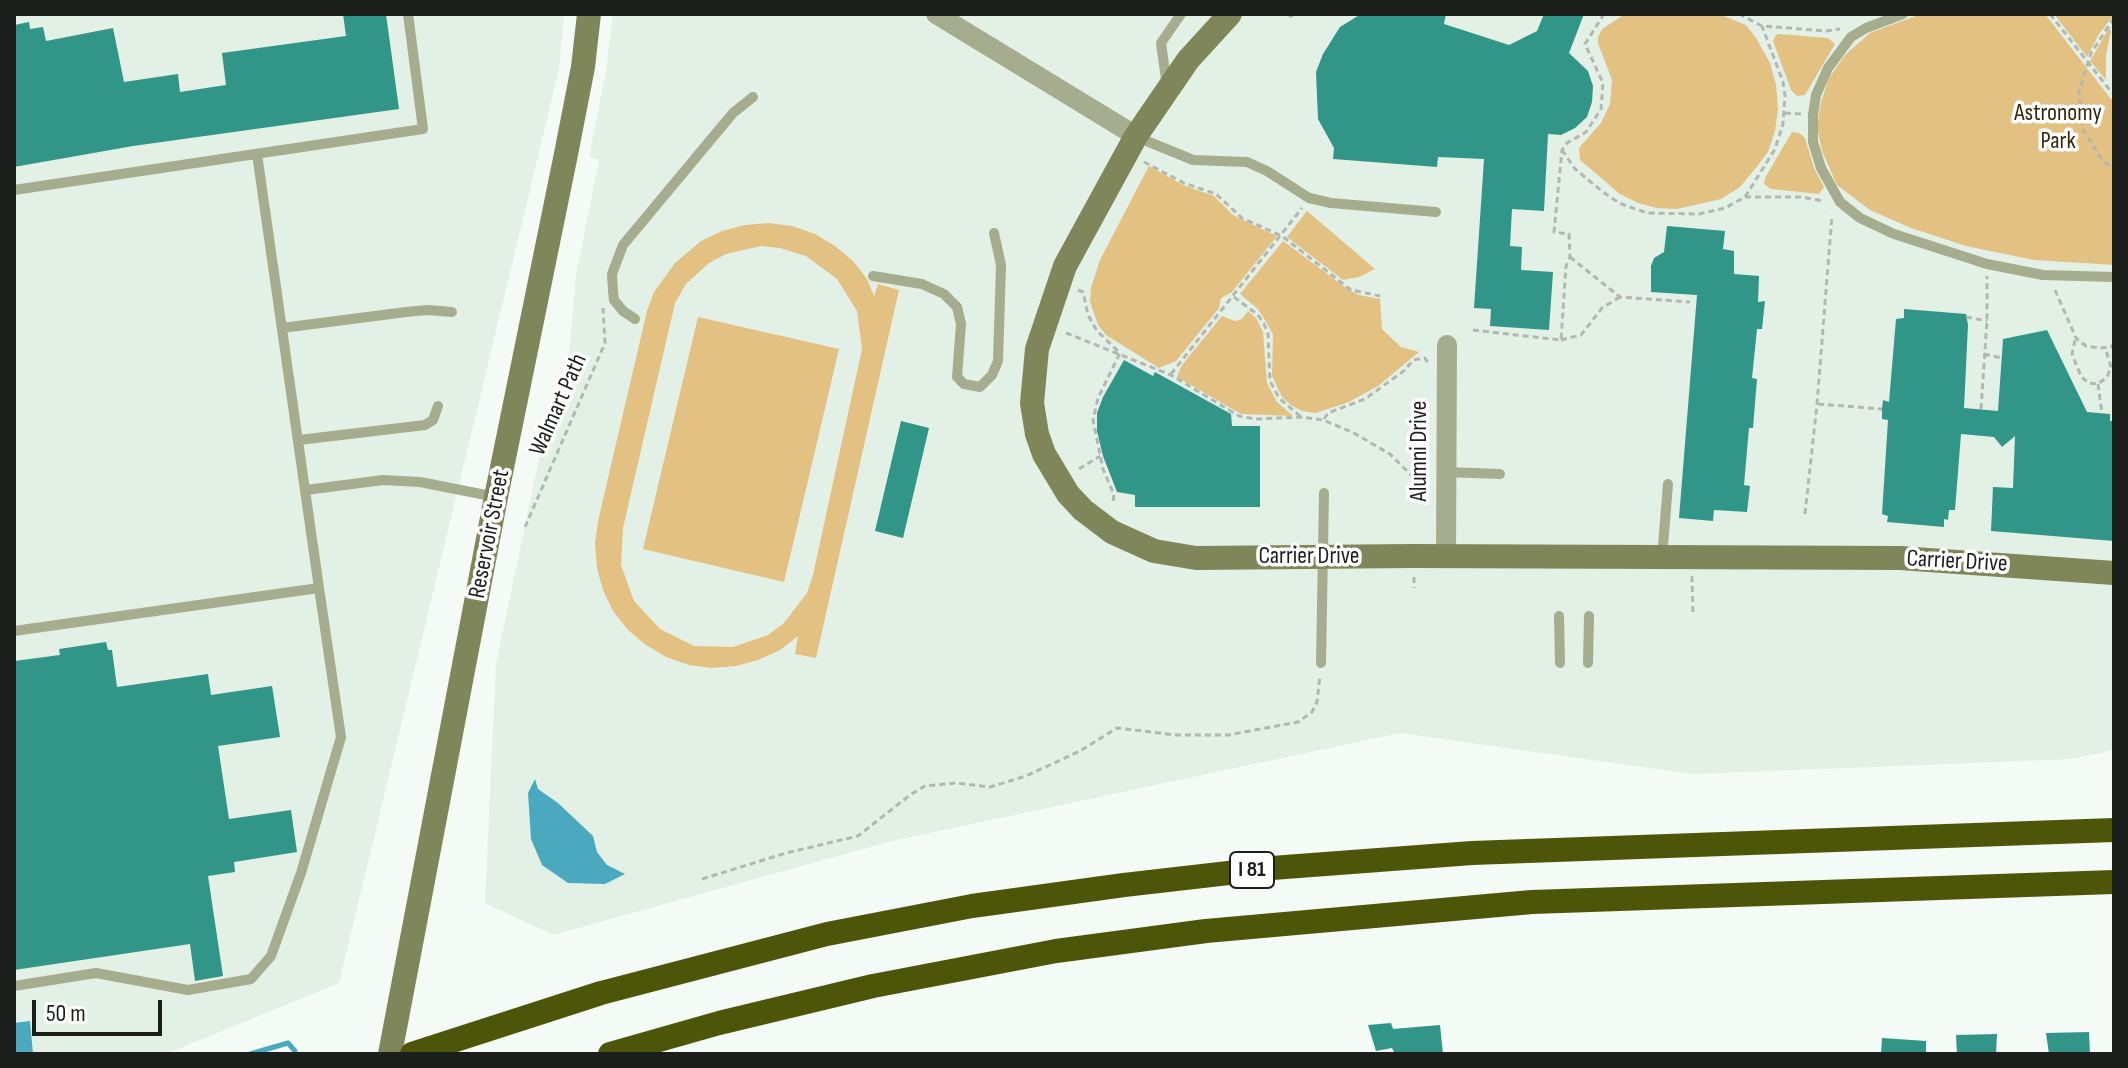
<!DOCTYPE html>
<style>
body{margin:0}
#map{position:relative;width:2128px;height:1068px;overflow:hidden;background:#f4faf5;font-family:"Sofia Sans Condensed",sans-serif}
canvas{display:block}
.frame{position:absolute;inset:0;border:16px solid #1c1e1c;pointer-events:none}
.scale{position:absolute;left:32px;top:1000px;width:130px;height:36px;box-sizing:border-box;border:4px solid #1c1e1c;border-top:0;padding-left:10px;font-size:24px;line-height:28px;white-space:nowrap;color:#1c1e1c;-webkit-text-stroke:6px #fff;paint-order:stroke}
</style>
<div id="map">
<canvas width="2128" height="1068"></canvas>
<div class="frame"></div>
<div class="scale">50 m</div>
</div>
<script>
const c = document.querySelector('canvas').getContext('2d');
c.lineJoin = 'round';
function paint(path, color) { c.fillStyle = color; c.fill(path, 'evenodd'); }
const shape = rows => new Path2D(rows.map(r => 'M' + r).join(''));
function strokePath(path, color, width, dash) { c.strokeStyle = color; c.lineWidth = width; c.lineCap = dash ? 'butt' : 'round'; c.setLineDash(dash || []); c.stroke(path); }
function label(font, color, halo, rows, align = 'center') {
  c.font = font + ' "Sofia Sans Condensed",sans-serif'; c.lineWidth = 7; c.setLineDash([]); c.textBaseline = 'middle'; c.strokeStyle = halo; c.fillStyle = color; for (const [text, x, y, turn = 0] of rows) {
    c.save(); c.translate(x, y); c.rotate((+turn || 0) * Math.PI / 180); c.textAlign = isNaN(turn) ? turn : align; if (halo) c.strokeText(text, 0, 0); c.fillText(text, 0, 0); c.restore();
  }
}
paint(shape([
 [14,14,564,14,559,69,339,983,166,1054,14,1054],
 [613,14,2114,14,2114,750,2072,759,1692,774,1400,733,892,841,553,935,485,903,496,664,543,440,569,356,576,276,599,160,589,157,606,71]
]), '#e3f0e5');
paint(shape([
 [1625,14,1719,14,1746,25,1756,38,1770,63,1776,85,1778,109,1775,131,1768,152,1755,169,1740,187,1721,199,1677,209,1657,208,1638,203,1620,194,1580,160,1579,148,1601,123,1610,104,1612,80,1598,43,1598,37,1602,29],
 [1921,14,2045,14,2114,103,2114,265,2034,260,1966,246,1911,228,1870,210,1837,185,1822,151,1817,127,1821,102,1829,78,1845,55,1870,33],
 [2054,14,2114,14,2114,15,2099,34,2087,57],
 [2109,28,2111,31,2106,55,2106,80,2090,61],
 [1780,34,1828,38,1835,44,1805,95,1797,96,1791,90,1773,41,1776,35],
 [1792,132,1799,133,1805,138,1814,168,1824,187,1819,194,1771,189,1764,184,1765,178],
 [1149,166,1183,185,1214,196,1233,215,1277,236,1232,292,1221,298,1219,308,1176,361,1159,368,1106,335,1098,325,1090,302,1091,288,1100,260],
 [1307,211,1375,269,1359,277,1343,280,1287,237],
 [769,223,792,226,815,234,835,246,853,261,867,279,874,296,878,284,899,290,816,658,795,654,798,636,780,650,758,660,736,666,712,668,689,665,666,657,646,645,628,630,613,611,603,590,597,568,595,544,598,521,647,311,654,292,675,263,701,241,722,231,745,225],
 [761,246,780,248,806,256,837,279,857,311,862,349,813,575,807,593,784,623,768,635,733,647,694,646,660,629,634,601,621,565,623,528,675,303,686,284,709,263,726,254],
 [1283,241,1349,290,1359,295,1380,299,1382,329,1401,347,1419,352,1378,386,1349,402,1316,413,1302,411,1291,405,1282,397,1272,376,1273,335,1268,325,1258,309,1240,294],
 [1248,311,1256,318,1263,332,1267,383,1277,402,1293,416,1241,414,1177,377,1182,365,1222,316,1235,321,1242,319],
 [698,317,839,349,784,582,643,549]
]), '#e2c182');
paint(shape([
 [535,779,538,789,558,803,593,836,597,852,607,865,625,874,605,884,568,883,542,865,531,839,528,793],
 [30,1021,33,1054,14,1054,14,1023]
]), '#4aa9bf');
strokePath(shape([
 [250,1054,288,1043,295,1051]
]), '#4aa9bf', 5);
paint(shape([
 [343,14,386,14,399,109,133,146,14,167,14,25,29,22,30,29,43,27,46,41,113,28,124,82,178,74,180,92,226,85,222,53,346,36],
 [1361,14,1446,14,1444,24,1509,45,1537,31,1544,14,1584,14,1569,53,1588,71,1593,86,1592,102,1587,117,1575,128,1561,135,1548,134,1544,211,1512,209,1510,246,1522,247,1521,270,1553,272,1549,330,1490,326,1491,309,1474,308,1484,159,1438,157,1437,167,1333,159,1334,148,1318,119,1316,72,1323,54,1340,27],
 [1667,226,1725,231,1723,249,1734,251,1734,274,1759,276,1758,302,1765,301,1762,329,1757,329,1752,378,1757,379,1753,428,1749,428,1744,485,1750,486,1747,512,1714,510,1713,521,1679,518,1697,295,1651,292,1651,266,1654,258,1664,252],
 [1904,309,1966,314,1968,325,1964,408,1998,411,2003,339,2047,330,2087,412,2110,414,2110,421,2114,421,2114,541,1991,531,1993,487,2013,488,2015,436,2002,447,1994,437,1961,434,1955,510,1949,510,1948,520,1944,519,1944,527,1887,522,1888,516,1882,514,1888,420,1882,419,1882,409,1883,400,1889,402,1896,319,1904,318],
 [1124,360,1153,376,1155,372,1231,414,1232,426,1260,426,1260,507,1135,507,1135,495,1117,492,1103,456,1097,431,1097,413,1103,397],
 [901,421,929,428,903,538,875,531],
 [106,642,108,650,112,650,117,687,208,674,211,695,272,686,280,737,218,746,229,819,291,810,297,852,234,862,235,872,208,876,223,976,195,981,190,944,14,970,14,661,60,655,59,649],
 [1391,1023,1393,1029,1440,1025,1443,1054,1395,1054,1392,1048,1376,1051,1368,1025],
 [2089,1032,2090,1054,2049,1054,2046,1033],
 [1997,1034,1996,1054,1957,1054,1956,1035],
 [1882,1038,1926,1041,1926,1054,1881,1054]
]), '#319688');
strokePath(shape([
 [1739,14,1762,26,1826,31,1840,29],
 [2050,14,2109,89,2114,92],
 [1289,17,1295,14],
 [2114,18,2091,53,2079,92,2082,128,2103,161,2114,168],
 [1785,113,1801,114],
 [1562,150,1575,169,1603,192,1619,203,1647,213,1699,214,1725,208,1745,197,1800,197,1824,201],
 [1144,162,1184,183,1216,194,1242,218,1282,236,1351,290,1380,296],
 [1745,197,1775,149,1783,124,1785,96,1783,82,1762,26],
 [1570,257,1620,297,1690,302],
 [1078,290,1083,292,1088,315,1097,331,1120,353,1098,398,1093,420,1103,469,1114,495,1113,503],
 [2055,290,2076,338,2086,346,2100,348,2111,347,2114,343],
 [1234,297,1258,315,1264,324,1268,334,1270,381,1279,398,1301,417],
 [1966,317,1987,321],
 [1473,330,1561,340,1566,266,1570,257,1569,234,1554,232,1562,150,1567,143,1586,132,1601,109,1603,83,1585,44,1604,14],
 [1066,333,1171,375,1239,416,1255,419,1301,417,1323,420,1352,432,1390,454,1426,490],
 [1561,340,1581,335,1602,308,1620,297],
 [2075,340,2072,354,2081,376,2088,383,2098,384,2107,377,2111,367,2105,347],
 [1984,354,2002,358],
 [1171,374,1302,208],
 [2098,384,2102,413],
 [1818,404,1882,409],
 [1981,409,1987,321,1987,276],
 [1324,419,1328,413,1365,399,1405,370,1413,360,1425,358,1428,363],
 [1079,469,1100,456],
 [1805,514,1817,404,1832,215],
 [525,527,605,343,603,308],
 [1692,576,1693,616],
 [1414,577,1414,588],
 [702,879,786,853,858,836,910,795,925,786,956,783,990,787,1026,776,1080,751,1117,728,1176,735,1228,735,1298,722,1312,712,1317,702,1320,675]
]), '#b2b7b2', 3, [6, 4]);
strokePath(shape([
 [1903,14,1866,28,1851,37,1828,68,1816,95,1813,115,1813,142,1821,168,1840,202,1860,218,1894,234,1987,264,2043,275,2114,277],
 [1167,86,1161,43,1181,14],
 [1137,137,1193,160,1247,162,1267,171,1309,198,1331,203,1436,212],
 [14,190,423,129,408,14],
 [873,276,922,284,944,294,957,307,961,324,957,377,964,384,980,387,992,375,998,361,1001,265,994,233],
 [635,319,623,311,614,300,613,291,612,274,623,245,733,113,753,97],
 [282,328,406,312,428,310,452,312],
 [299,440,425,425,433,420,438,406],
 [1446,472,1500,474],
 [306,490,383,480,420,482,496,497],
 [1662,558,1668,484],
 [1559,616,1560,663],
 [14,631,319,588,257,154],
 [1321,663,1324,493],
 [1588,663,1589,616],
 [14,986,96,973,188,990,251,979,271,956,301,873,341,737,319,588]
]), '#a6ac8e', 10);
strokePath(shape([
 [936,14,1136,136],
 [1446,556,1447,345]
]), '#a6ac8e', 20);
strokePath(shape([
 [1230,14,1188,60,1136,136,1065,266,1037,349,1032,403,1037,434,1044,454,1068,494,1083,510,1112,532,1154,551,1196,558,1413,556,1900,558,2114,573],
 [390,1054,496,497,566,154,583,67,589,14]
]), '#7f875a', 24);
strokePath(shape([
 [412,1054,601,993,827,934,972,906,1124,885,1272,868,1472,853,2114,830],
 [610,1054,719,1023,873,986,1056,951,1206,931,1532,902,2114,882]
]), '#4d5508', 24);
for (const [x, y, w] of [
 [1252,870,44]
]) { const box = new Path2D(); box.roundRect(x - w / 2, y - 18, w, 36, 6); c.fillStyle = '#fff'; c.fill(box); strokePath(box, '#1c1e1c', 2); }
label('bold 22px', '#1c1e1c', null, [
 ["I 81",1252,870]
]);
label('24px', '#352708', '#fff', [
 ["Astronomy",2058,114],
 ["Park",2058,142]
]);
label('24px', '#1c1e1c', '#fff', [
 ["Walmart Path",559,405,-66],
 ["Alumni Drive",1420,451,-90],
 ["Reservoir Street",490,534,-79],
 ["Carrier Drive",1309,557],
 ["Carrier Drive",1957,562,3]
]);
</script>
